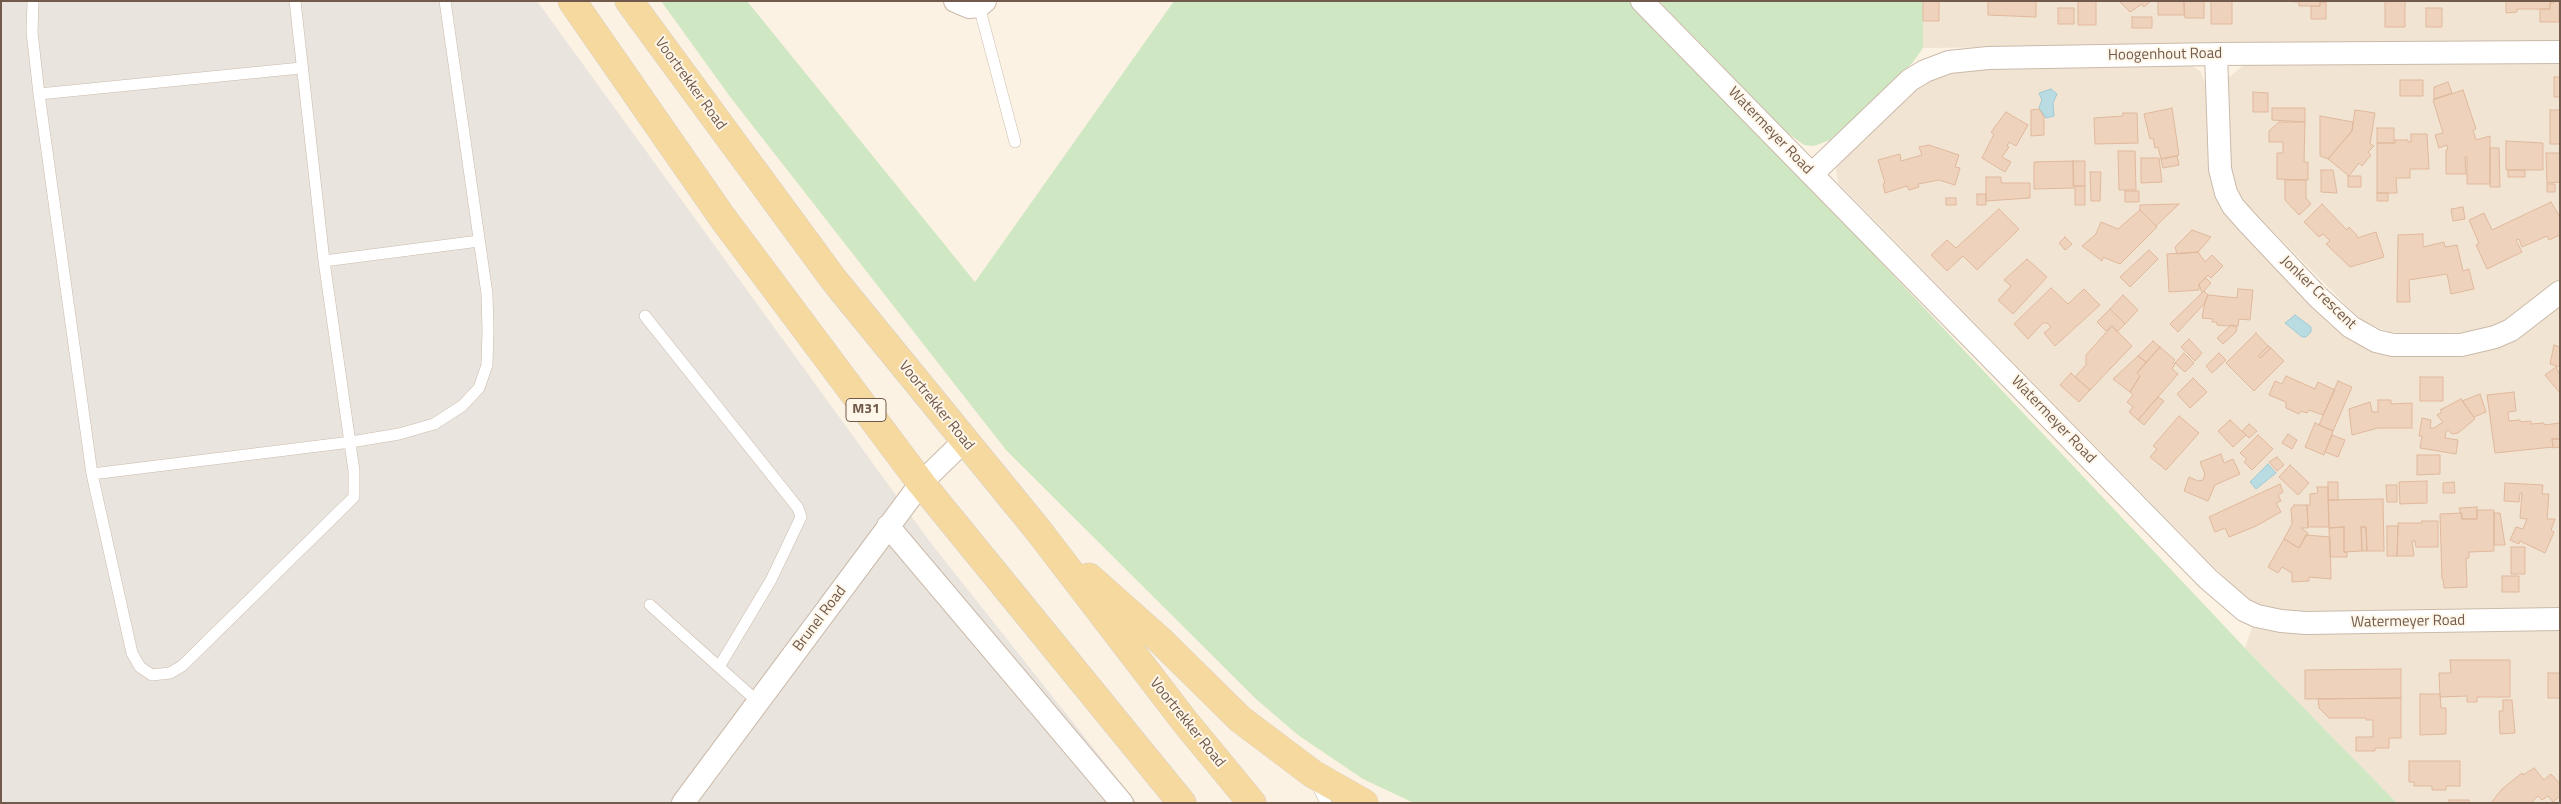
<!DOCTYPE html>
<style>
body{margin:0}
#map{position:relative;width:2561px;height:804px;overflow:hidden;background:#fbf2e3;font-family:"Titillium Web",sans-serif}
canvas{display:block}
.frame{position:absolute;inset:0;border:2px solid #715a4b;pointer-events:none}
</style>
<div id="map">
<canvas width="2561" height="804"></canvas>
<div class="frame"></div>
</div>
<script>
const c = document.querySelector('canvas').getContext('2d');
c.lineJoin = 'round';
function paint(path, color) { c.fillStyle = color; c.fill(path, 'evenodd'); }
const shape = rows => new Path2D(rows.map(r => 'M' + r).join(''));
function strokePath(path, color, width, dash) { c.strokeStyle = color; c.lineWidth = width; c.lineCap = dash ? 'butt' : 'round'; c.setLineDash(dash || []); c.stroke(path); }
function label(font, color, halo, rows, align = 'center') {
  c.font = font + ' "Titillium Web",sans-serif'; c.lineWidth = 4; c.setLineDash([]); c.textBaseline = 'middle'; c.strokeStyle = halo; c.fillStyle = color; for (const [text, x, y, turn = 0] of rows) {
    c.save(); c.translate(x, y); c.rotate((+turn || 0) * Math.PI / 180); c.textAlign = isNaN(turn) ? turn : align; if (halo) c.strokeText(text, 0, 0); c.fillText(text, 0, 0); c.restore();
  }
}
paint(shape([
 [1923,1,2560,1,2560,41,1923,48],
 [2560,61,2560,279,2502,325,2478,332,2408,334,2390,332,2362,321,2245,203,2237,190,2230,162,2228,78,2245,64],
 [2190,65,2200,71,2207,87,2212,173,2348,334,2472,352,2560,304,2560,608,2290,612,2255,603,2241,594,2200,553,1838,183,1836,168,1839,161,1925,79,1946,68],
 [2253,625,2560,626,2560,802,2397,803,2245,648]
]), '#f2e4d2');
paint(shape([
 [1,1,537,1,930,542,1137,803,1,803]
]), '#eae4de');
paint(shape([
 [661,1,747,1,975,282,1174,1,1632,1,1793,169,2245,648,2397,803,1414,803,1363,779,1298,735,1256,699,1006,450,731,98],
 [1659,1,1923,1,1923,48,1913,62,1885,91,1830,140,1814,146,1804,145,1785,131]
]), '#d0e7c3');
const water = shape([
 [2051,89,2057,94,2053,103,2054,116,2046,118,2039,108,2042,100,2039,93,2051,89],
 [2295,315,2311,327,2311,332,2306,337,2302,337,2285,323,2295,315],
 [2268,464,2276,473,2256,489,2250,482,2268,464]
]);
paint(water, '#b9dce3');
strokePath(water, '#a0cad4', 1);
const building = shape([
 [1923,1,1939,1,1939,21,1923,21,1923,1],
 [1988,1,2036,1,2036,17,1988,15,1988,1],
 [2078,1,2096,1,2096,25,2078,25,2078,1],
 [2119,1,2151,1,2144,7,2142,4,2130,12,2119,1],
 [2158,1,2184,1,2184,15,2158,15,2158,1],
 [2184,1,2204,1,2204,18,2185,18,2184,1],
 [2211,1,2232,1,2232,24,2211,24,2211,1],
 [2279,1,2326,1,2326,2,2320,2,2320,6,2299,6,2299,2,2279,1],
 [2385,1,2405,1,2405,27,2385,27,2385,1],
 [2506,1,2554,1,2554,3,2550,3,2550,9,2517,9,2517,12,2506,13,2506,1],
 [2554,1,2559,1,2559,22,2540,22,2540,9,2550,9,2550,3,2554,1],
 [2320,2,2326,2,2326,19,2311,19,2311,6,2320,6,2320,2],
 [2058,8,2074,8,2074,24,2058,24,2058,8],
 [2426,8,2442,8,2442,27,2426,27,2426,8],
 [2132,17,2152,17,2152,28,2132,28,2132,17],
 [2554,77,2560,77,2560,97,2554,97,2554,77],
 [2400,80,2423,80,2423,96,2400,96,2400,80],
 [2448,82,2452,93,2434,99,2434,87,2448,82],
 [2463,90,2476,129,2473,130,2476,140,2490,136,2490,184,2467,184,2467,157,2465,157,2466,174,2446,174,2446,150,2448,150,2447,145,2439,148,2435,135,2443,133,2433,100,2463,90],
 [2253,92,2268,93,2268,112,2253,112,2253,92],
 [2172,108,2179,155,2161,159,2158,147,2155,148,2153,138,2150,139,2144,114,2172,108],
 [2272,108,2305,108,2305,122,2272,120,2272,108],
 [2039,109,2044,117,2044,135,2031,136,2031,110,2039,109],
 [2355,110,2375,113,2370,144,2374,146,2368,152,2371,155,2362,166,2359,163,2349,176,2328,159,2352,131,2355,110],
 [2550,110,2560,110,2560,149,2560,144,2550,144,2550,110],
 [2006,112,2028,125,2016,146,2009,142,2007,146,2009,147,2002,157,2011,162,2005,172,1982,158,1994,134,1991,132,2006,112],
 [2123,113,2137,113,2138,143,2095,144,2094,118,2123,116,2123,113],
 [2320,116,2353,122,2352,131,2328,159,2320,156,2320,116],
 [2279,122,2305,122,2304,162,2308,162,2308,180,2277,179,2277,153,2283,153,2283,142,2269,142,2269,131,2279,122],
 [2377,128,2394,128,2394,143,2377,143,2377,128],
 [2411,134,2427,134,2429,169,2410,169,2410,178,2396,178,2397,193,2377,193,2377,143,2395,143,2395,140,2408,140,2408,142,2411,142,2411,134],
 [2506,141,2543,143,2543,170,2506,170,2506,141],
 [1929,145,1959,155,1955,167,1960,168,1955,185,1939,180,1918,184,1919,187,1909,190,1907,186,1885,193,1883,184,1885,183,1878,160,1900,154,1901,161,1922,155,1919,147,1929,145],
 [2490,148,2499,148,2500,187,2490,187,2490,148],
 [2118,151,2135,151,2136,190,2119,190,2118,151],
 [2546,153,2560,153,2560,182,2547,183,2546,153],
 [2177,156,2179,165,2163,168,2161,159,2177,156],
 [2141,158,2159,158,2162,182,2141,183,2141,158],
 [2073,161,2074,188,2034,189,2034,162,2073,161],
 [2073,161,2085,161,2085,186,2073,186,2073,161],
 [2321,170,2333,170,2337,193,2321,192,2321,170],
 [2508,170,2525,170,2525,177,2508,177,2508,170],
 [2090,172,2101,172,2100,201,2091,201,2090,172],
 [2348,176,2361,176,2361,187,2348,187,2348,176],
 [1986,177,2001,177,2001,183,2030,183,2030,198,1986,201,1986,177],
 [2285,180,2306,180,2306,198,2311,204,2299,215,2285,200,2285,180],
 [2547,184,2555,184,2555,192,2547,192,2547,184],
 [2075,186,2085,186,2085,205,2075,205,2075,186],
 [2125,191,2139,191,2139,202,2125,202,2125,191],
 [2377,193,2388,193,2388,201,2377,201,2377,193],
 [1977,194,1986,194,1986,205,1977,205,1977,194],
 [1946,198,1956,198,1956,205,1946,205,1946,198],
 [2551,202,2560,217,2560,235,2549,240,2547,236,2522,247,2519,239,2516,240,2522,252,2487,269,2476,245,2479,243,2469,220,2484,213,2492,230,2551,202],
 [2179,204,2156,226,2140,210,2140,205,2179,204],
 [2322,204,2347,230,2349,227,2357,235,2357,238,2376,232,2384,257,2350,267,2326,244,2330,241,2323,234,2319,237,2304,222,2322,204],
 [2463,207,2465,219,2453,221,2451,209,2463,207],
 [1999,209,2019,229,1977,270,1963,256,1947,271,1931,255,1947,240,1956,248,1999,209],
 [2140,210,2157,227,2120,264,2103,257,2102,261,2082,246,2096,234,2101,222,2118,229,2140,210],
 [2192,230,2211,237,2198,252,2177,254,2175,247,2192,230],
 [2423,234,2423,247,2444,242,2445,247,2457,245,2463,271,2469,269,2474,289,2451,294,2447,274,2409,280,2410,302,2397,302,2398,235,2423,234],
 [2065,237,2072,244,2065,250,2059,243,2065,237],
 [2149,250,2158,259,2130,287,2120,277,2149,250],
 [2198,252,2205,262,2212,255,2223,266,2211,278,2208,275,2199,284,2199,290,2169,292,2167,254,2198,252],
 [2027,259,2047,277,2013,314,1998,300,2011,286,2004,280,2027,259],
 [2206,278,2211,283,2202,293,2199,284,2206,278],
 [2051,288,2068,304,2084,289,2100,305,2055,346,2044,333,2051,327,2047,323,2043,323,2028,339,2014,324,2051,288],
 [2238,289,2253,290,2250,320,2239,319,2238,326,2229,326,2217,325,2217,322,2212,322,2213,319,2202,318,2205,301,2208,295,2237,298,2238,289],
 [2204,291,2208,295,2205,303,2178,332,2170,324,2204,291],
 [2123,295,2138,310,2125,324,2110,309,2123,295],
 [2110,309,2125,324,2117,332,2112,326,2106,331,2097,322,2110,309],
 [2231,325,2237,326,2236,332,2223,344,2217,338,2231,325],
 [2112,326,2132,346,2090,390,2075,377,2086,365,2086,355,2112,326],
 [2256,333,2268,346,2258,356,2260,358,2271,348,2284,361,2254,391,2226,363,2256,333],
 [2189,339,2202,353,2195,361,2181,347,2189,339],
 [2153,341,2160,347,2146,362,2138,356,2153,341],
 [2554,345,2560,347,2560,367,2550,364,2554,345],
 [2268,346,2271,348,2260,358,2258,356,2268,346],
 [2160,347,2175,360,2173,362,2175,364,2172,369,2178,374,2138,420,2129,412,2133,407,2127,402,2133,395,2130,392,2140,376,2137,373,2160,347],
 [2184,353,2194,363,2185,372,2175,363,2184,353],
 [2219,353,2226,360,2212,373,2206,366,2219,353],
 [2138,356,2146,362,2137,373,2140,376,2130,392,2113,379,2138,356],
 [2556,367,2560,376,2560,393,2545,375,2556,367],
 [2071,373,2090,390,2079,402,2060,385,2071,373],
 [2286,376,2315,389,2318,382,2335,390,2323,415,2309,410,2307,413,2301,411,2299,414,2286,408,2286,402,2269,395,2275,381,2282,384,2286,376],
 [2420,377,2443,377,2443,401,2420,401,2420,377],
 [2193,378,2207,392,2190,408,2177,394,2193,378],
 [2338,381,2352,387,2333,431,2319,425,2338,381],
 [2514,392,2516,411,2508,412,2509,421,2520,420,2521,422,2531,421,2531,424,2544,423,2544,425,2560,423,2560,439,2552,439,2553,447,2495,453,2487,395,2514,392],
 [2480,394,2486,412,2474,417,2462,401,2480,394],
 [2158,397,2164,401,2144,425,2138,420,2158,397],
 [2461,399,2475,419,2458,433,2452,434,2448,430,2446,432,2445,438,2458,440,2456,454,2420,448,2422,436,2419,436,2422,418,2431,420,2430,428,2434,428,2443,422,2437,415,2442,412,2440,410,2461,399],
 [2378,400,2391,400,2391,404,2412,403,2412,428,2378,428,2352,435,2349,409,2370,402,2372,412,2378,412,2378,400],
 [2179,416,2199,433,2166,470,2150,457,2157,449,2153,446,2179,416],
 [2230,420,2246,435,2233,447,2218,431,2230,420],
 [2315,423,2333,431,2324,455,2305,447,2315,423],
 [2249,424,2257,431,2249,438,2242,431,2249,424],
 [2288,434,2297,440,2292,449,2282,443,2288,434],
 [2258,435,2273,449,2252,470,2244,462,2247,459,2240,453,2258,435],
 [2332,435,2345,440,2338,457,2325,452,2332,435],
 [2552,439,2560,439,2560,447,2553,448,2552,439],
 [2221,454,2224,463,2233,459,2240,474,2215,485,2208,501,2184,491,2189,477,2198,481,2203,480,2205,474,2200,462,2221,454],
 [2417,455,2440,455,2440,474,2417,475,2417,455],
 [2277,457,2284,465,2277,471,2269,462,2277,457],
 [2290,465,2309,483,2298,495,2279,477,2290,465],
 [2427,481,2427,503,2400,504,2399,482,2427,481],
 [2328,482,2338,482,2338,500,2328,500,2328,482],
 [2454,482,2455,493,2443,493,2443,483,2454,482],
 [2505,483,2543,485,2542,494,2549,494,2547,519,2555,519,2551,530,2554,532,2545,553,2520,541,2519,544,2510,540,2516,527,2523,529,2527,519,2520,518,2522,493,2520,493,2519,502,2504,501,2505,483],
 [2280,484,2283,492,2278,495,2281,501,2276,503,2281,512,2256,526,2229,537,2225,528,2215,532,2209,517,2280,484],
 [2386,485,2397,485,2397,502,2387,502,2386,485],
 [2317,487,2328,487,2329,527,2308,527,2307,505,2310,505,2310,494,2318,493,2317,487],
 [2383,499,2384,551,2367,551,2366,527,2361,527,2362,551,2344,552,2344,527,2329,528,2328,500,2383,499],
 [2294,505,2307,505,2308,528,2301,528,2308,533,2299,548,2284,539,2292,524,2291,509,2294,505],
 [2477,507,2477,519,2462,519,2459,508,2477,507],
 [2477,510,2494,510,2494,551,2469,552,2469,558,2466,558,2467,587,2444,588,2443,579,2442,579,2440,514,2462,513,2462,519,2477,519,2477,510],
 [2494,513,2500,513,2505,545,2494,545,2494,513],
 [2422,521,2438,521,2438,547,2416,547,2415,541,2412,541,2414,556,2397,556,2398,523,2422,523,2422,521],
 [2387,526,2398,526,2397,556,2387,556,2387,526],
 [2344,527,2344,552,2347,552,2347,557,2330,557,2329,528,2344,527],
 [2361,527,2366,527,2367,551,2362,551,2361,527],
 [2306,535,2330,537,2331,579,2309,577,2309,581,2292,582,2292,573,2282,567,2278,573,2268,567,2284,539,2299,548,2306,535],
 [2511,547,2525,547,2525,574,2511,574,2511,547],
 [2502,576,2519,576,2519,592,2502,592,2502,576],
 [2450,660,2510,660,2510,697,2477,697,2477,702,2467,702,2467,696,2440,697,2439,673,2451,673,2450,660],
 [2401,669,2401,698,2305,699,2305,670,2401,669],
 [2548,673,2560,673,2560,698,2548,698,2548,673],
 [2420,694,2440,694,2441,708,2446,708,2446,734,2420,735,2420,694],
 [2401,698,2401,738,2389,738,2389,748,2375,748,2375,751,2356,751,2356,737,2373,737,2373,720,2366,720,2366,718,2329,718,2319,708,2318,699,2401,698],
 [2503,700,2512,700,2515,733,2500,734,2499,711,2503,711,2503,700],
 [2409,761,2460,761,2460,786,2446,786,2446,790,2432,790,2432,786,2414,786,2414,782,2409,782,2409,761],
 [2534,768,2544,780,2551,774,2560,784,2560,796,2553,802,2548,796,2542,800,2538,796,2531,803,2491,803,2502,789,2522,773,2523,775,2534,768],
 [2449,800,2469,800,2469,803,2449,803,2449,800]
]);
paint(building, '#efd2bc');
strokePath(building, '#e0b99d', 1);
const lane = shape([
 [33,1,32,32,39,94,92,474,132,653,140,667,152,675,170,673,182,666,354,497,354,471,324,261,295,1],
 [979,6,1015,142],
 [39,94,301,68],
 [324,261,479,241],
 [645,316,798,508,801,517,771,580,719,667],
 [92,474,351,442,399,434,434,424,462,406,479,388,487,365,488,330,487,294,445,1],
 [650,605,758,702],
 [1316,782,1326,803]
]);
const street = shape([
 [955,1,969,7,979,6,985,1],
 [1642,1,2208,579,2244,610,2257,616,2281,621,2306,623,2560,619],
 [2216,54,2220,169,2226,193,2233,206,2249,224,2318,297,2351,327,2376,341,2393,345,2461,345,2495,337,2511,330,2560,292],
 [1812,174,1910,80,1925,71,1949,62,1988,58,2216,54,2560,52],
 [888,526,1122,803],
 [683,803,921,483,964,441]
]);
const primary = shape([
 [572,1,722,217,921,483,1182,803],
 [629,1,834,280,1038,530,1186,723,1252,803],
 [1089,577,1161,641,1240,719,1313,774,1364,803]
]);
strokePath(lane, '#cbbaaa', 12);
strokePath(street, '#cbbaaa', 24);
strokePath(primary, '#d7d1cd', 29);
strokePath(lane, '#fff', 11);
strokePath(street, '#fff', 22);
strokePath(primary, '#f6d99f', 28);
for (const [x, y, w] of [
 [866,410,40]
]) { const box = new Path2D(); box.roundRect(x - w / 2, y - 11.5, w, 23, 4); c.fillStyle = '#fef6e9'; c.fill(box); strokePath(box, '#715a4b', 1); }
label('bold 14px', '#715a4b', null, [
 ["M31",866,410]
]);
label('15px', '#715a4b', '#fef6e9', [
 ["Hoogenhout Road",2165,55,-1],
 ["Voortrekker Road",690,84,54],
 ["Watermeyer Road",1770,131,46],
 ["Jonker Crescent",2318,293,44],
 ["Voortrekker Road",936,406,51],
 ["Watermeyer Road",2053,420,46],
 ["Brunel Road",820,619,-53],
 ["Watermeyer Road",2408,622,-1],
 ["Voortrekker Road",1187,723,51]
]);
</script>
